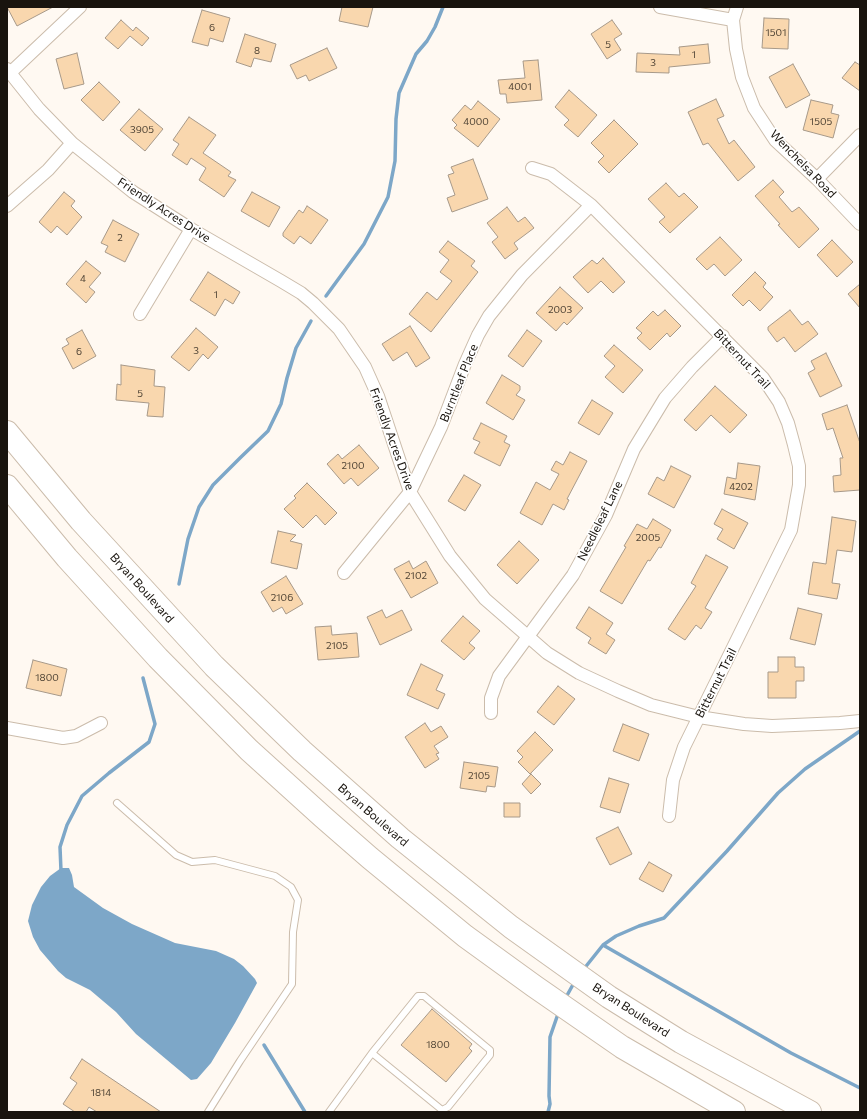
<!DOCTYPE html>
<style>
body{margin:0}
#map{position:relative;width:867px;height:1119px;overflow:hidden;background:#fff9f2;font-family:Commissioner,sans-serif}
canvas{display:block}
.frame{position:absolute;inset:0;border:8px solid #19140e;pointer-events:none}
</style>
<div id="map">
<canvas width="867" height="1119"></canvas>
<div class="frame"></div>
</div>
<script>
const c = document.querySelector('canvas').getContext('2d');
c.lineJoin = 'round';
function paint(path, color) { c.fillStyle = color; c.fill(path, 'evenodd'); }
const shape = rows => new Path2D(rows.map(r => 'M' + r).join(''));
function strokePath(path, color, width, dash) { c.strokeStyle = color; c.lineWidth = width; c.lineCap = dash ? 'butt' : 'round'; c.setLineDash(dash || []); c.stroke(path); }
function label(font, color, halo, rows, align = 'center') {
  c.font = font + ' Commissioner,sans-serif'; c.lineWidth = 3.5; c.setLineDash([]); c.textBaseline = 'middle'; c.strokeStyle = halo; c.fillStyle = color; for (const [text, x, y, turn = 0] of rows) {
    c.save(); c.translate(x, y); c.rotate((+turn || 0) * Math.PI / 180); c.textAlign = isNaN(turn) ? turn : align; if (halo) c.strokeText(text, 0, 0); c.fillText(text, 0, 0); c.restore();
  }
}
paint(shape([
 [61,868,69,868,72,875,74,887,103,908,132,924,175,943,216,951,234,959,243,966,255,979,257,983,235,1023,211,1063,197,1079,191,1080,136,1034,116,1012,90,990,66,978,58,971,40,950,33,937,28,921,32,905,41,887,50,876]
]), '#7da7c8');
strokePath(shape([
 [326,296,364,244,388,197,395,161,396,119,399,93,416,54,427,41,435,27,443,7],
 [179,584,188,539,199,507,213,485,240,458,268,431,281,404,287,378,296,348,311,321],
 [61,871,60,847,67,825,82,796,109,773,149,742,155,724,143,678],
 [603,945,791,1053,860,1088],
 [583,970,603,945,616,936,639,926,664,918,727,851,778,793,805,769,860,731],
 [565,999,575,981],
 [264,1045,305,1112],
 [548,1112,550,1104,549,1096,550,1037,559,1011]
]), '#7da7c8', 3.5);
const building = shape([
 [7,7,53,7,17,26,7,7],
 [342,7,373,7,368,27,339,21,342,7],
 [202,10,230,18,223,42,210,38,208,46,192,42,202,10],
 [764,18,789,19,788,49,762,48,764,18],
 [121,20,133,31,136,27,149,38,142,46,130,36,118,49,105,38,121,20],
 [612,20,622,34,614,39,621,50,607,59,591,34,612,20],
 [245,34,276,44,271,62,254,58,251,67,236,62,245,34],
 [708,44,710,63,669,67,669,73,636,72,637,53,680,55,679,47,708,44],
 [327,48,337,68,309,81,306,75,297,79,290,65,327,48],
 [77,53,84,84,64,89,56,59,77,53],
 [538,60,542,100,507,103,506,94,500,94,498,80,525,78,523,61,538,60],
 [855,62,860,65,860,91,842,78,855,62],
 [793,64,810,95,786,108,769,77,793,64],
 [99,82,120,102,103,121,81,100,99,82],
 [569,90,597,115,578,137,564,125,569,120,555,107,569,90],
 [716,99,724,116,717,119,729,144,734,140,755,167,738,181,708,143,703,145,688,112,716,99],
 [811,100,833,105,831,113,839,115,833,138,803,130,811,100],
 [478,101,500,119,478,147,454,128,457,125,452,120,465,105,471,110,478,101],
 [139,109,163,129,145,151,120,130,139,109],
 [189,117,216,135,203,153,231,172,228,176,236,180,224,197,199,180,206,168,191,158,187,165,172,155,179,144,173,140,189,117],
 [614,120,638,144,609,173,598,162,604,156,591,143,614,120],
 [473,159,488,199,452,212,447,198,455,195,448,175,454,173,451,167,473,159],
 [773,180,784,192,779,197,792,212,799,207,819,229,799,248,778,225,780,224,755,196,773,180],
 [666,183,679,197,684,193,698,207,670,233,659,222,665,217,648,199,666,183],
 [64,192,75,201,71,206,82,217,67,235,57,226,51,233,39,222,64,192],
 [252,192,280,207,269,227,241,211,252,192],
 [307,206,328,220,311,244,300,236,294,244,283,236,283,233,299,210,303,213,307,206],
 [507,207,518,222,525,217,534,228,514,243,518,249,505,259,492,242,498,237,487,223,507,207],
 [113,220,139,234,125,262,105,252,108,246,101,243,113,220],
 [720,237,742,260,725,276,714,264,707,270,696,259,720,237],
 [832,240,853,262,837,277,817,255,832,240],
 [448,241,475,261,471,266,478,272,431,332,409,314,427,292,437,300,452,281,440,272,449,260,439,252,448,241],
 [603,258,625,282,613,293,601,281,588,293,573,277,592,260,597,264,603,258],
 [86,261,101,273,89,287,95,292,86,303,66,284,86,261],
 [208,272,240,292,233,304,225,299,215,316,190,300,208,272],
 [755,272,766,283,763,287,773,297,760,311,749,300,743,306,732,295,755,272],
 [860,284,860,308,848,294,860,284],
 [560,287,583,308,567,325,564,322,556,331,536,313,560,287],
 [665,310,681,326,670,337,667,333,650,350,637,338,642,333,636,328,653,311,658,316,665,310],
 [790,310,802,325,808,321,818,334,795,352,784,337,777,342,768,330,768,327,790,310],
 [410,326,430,358,416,367,407,352,393,361,382,344,410,326],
 [196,328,218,347,208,359,203,354,189,371,171,357,196,328],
 [82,330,96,356,73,369,62,348,69,344,66,339,82,330],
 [527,330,542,341,523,367,508,356,527,330],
 [614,345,643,370,623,393,605,377,615,366,604,356,614,345],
 [826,353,842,386,820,397,808,373,815,369,811,361,826,353],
 [121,365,155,370,154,386,165,387,163,417,147,416,149,403,116,400,117,384,121,385,121,365],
 [502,375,520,386,520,390,516,395,525,400,513,420,486,403,502,375],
 [715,386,747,415,730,433,711,415,696,431,684,420,715,386],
 [592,400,613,413,599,435,578,423,592,400],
 [847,405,860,443,860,490,834,492,833,476,841,475,840,458,843,458,833,428,827,430,822,414,847,405],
 [481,423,507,436,504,442,510,445,500,466,474,453,480,442,473,439,481,423],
 [359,445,379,468,358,486,351,478,344,484,327,464,338,454,342,459,359,445],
 [570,452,587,461,567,499,569,500,564,510,553,504,542,525,520,513,536,482,550,490,559,474,551,470,556,461,563,465,570,452],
 [738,463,760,466,755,500,724,494,727,477,736,479,738,463],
 [671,466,691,476,674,508,648,494,657,477,664,481,671,466],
 [464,475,481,485,465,511,448,501,464,475],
 [307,483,337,513,325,525,316,515,303,528,284,509,296,498,294,496,307,483],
 [722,509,748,523,734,549,717,539,723,529,714,524,722,509],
 [832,517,856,521,852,552,837,550,832,583,840,584,837,599,808,594,813,562,826,564,832,517],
 [653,519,671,530,661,548,659,547,650,561,648,560,622,604,600,591,626,547,624,546,637,524,647,529,653,519],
 [278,531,296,535,290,541,302,544,297,569,271,563,278,531],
 [519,541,539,560,517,584,497,565,519,541],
 [706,555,728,567,705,608,712,612,701,629,696,625,685,640,668,629,696,586,691,583,706,555],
 [409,561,413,569,426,561,438,583,411,598,394,569,409,561],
 [286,576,303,604,286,614,282,607,273,612,261,592,286,576],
 [589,607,613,623,606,634,615,640,606,654,588,643,591,638,576,628,589,607],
 [798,608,822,614,815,645,790,639,798,608],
 [382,610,386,618,402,610,412,630,380,645,367,617,382,610],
 [463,616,480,631,469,643,475,648,464,660,441,641,463,616],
 [331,626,332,635,357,633,359,657,318,660,315,627,331,626],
 [778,657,795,657,795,667,804,667,804,681,796,681,796,698,768,698,768,672,778,672,778,657],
 [33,660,67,669,61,696,26,688,33,660],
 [421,664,443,675,436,690,445,694,438,709,407,695,421,664],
 [558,686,575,699,554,725,537,712,558,686],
 [425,723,431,732,441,726,448,737,434,746,439,753,436,754,439,759,425,768,405,737,425,723],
 [623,724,649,734,639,761,613,751,623,724],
 [535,732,553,750,530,774,518,762,523,757,517,751,535,732],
 [464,762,498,767,495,787,487,786,486,792,460,788,464,762],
 [531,774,541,784,531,794,522,784,531,774],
 [609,778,629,784,620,813,600,807,609,778],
 [504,803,520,803,520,817,504,817,504,803],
 [618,827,632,854,610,865,596,838,618,827],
 [649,862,672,875,663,892,639,879,649,862],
 [432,1009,472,1044,469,1048,472,1051,446,1082,401,1045,432,1009],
 [82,1059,161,1112,97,1112,89,1107,86,1112,75,1112,63,1104,77,1083,70,1078,82,1059]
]);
paint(building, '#f9d7ae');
strokePath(building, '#a79989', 1);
const lane = shape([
 [117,803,176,855,192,862,215,860,275,876,291,887,298,900,293,932,292,984,240,1061,208,1112],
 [329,1112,372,1053,418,996,424,996,490,1050,490,1055,448,1107,442,1110,372,1053]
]);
const street = shape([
 [660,7,733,20],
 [737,7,733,20,736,49,742,77,754,108,775,140,817,179,860,224],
 [7,69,39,109,72,143,133,192,191,229,281,281,301,293,313,303,339,329,365,367,378,396,410,492,450,556,485,599,547,653,579,673,618,691,651,705,699,717,744,724,772,726,840,723,860,721],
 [10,73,80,7],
 [532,168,551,174,591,205,763,378,779,402,788,423,794,445,799,466,799,485,791,530,684,747,673,780,669,816],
 [817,179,860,135],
 [7,206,48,170,72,143],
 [140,314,191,229],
 [344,573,410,492,441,427,465,364,478,335,489,316,522,275,591,205],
 [491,713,491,698,499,676,573,575,606,515,634,449,665,398,692,367,723,336],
 [7,728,63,738,76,736,101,723]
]);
const highway = shape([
 [7,432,81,521,214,666,302,751,400,838,511,927,609,997,681,1042,810,1112],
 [7,486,67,558,158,658,249,750,323,817,370,858,465,936,534,986,622,1047,734,1112]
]);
strokePath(lane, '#cbbcab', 8);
strokePath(street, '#cbbcab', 14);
strokePath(highway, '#cbbcab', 24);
strokePath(lane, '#fff', 6);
strokePath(street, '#fff', 12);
strokePath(highway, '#fff', 22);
label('10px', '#514536', null, [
 ["6",212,28],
 ["1501",776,33],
 ["5",608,45],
 ["8",257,51],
 ["1",694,55],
 ["3",653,63],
 ["4001",520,87],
 ["4000",476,122],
 ["1505",821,122],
 ["3905",142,130],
 ["2",120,238],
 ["4",83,279],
 ["1",216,295],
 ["2003",560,310],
 ["3",196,351],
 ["6",79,352],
 ["5",140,394],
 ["2100",353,466],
 ["4202",741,487],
 ["2005",648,538],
 ["2102",416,576],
 ["2106",282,598],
 ["2105",337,646],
 ["1800",47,678],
 ["2105",479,776],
 ["1800",438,1045],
 ["1814",101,1093]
]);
label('12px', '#19140e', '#fff', [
 ["Wenchelsa Road",803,164,46],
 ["Friendly Acres Drive",164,210,33],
 ["Bitternut Trail",742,359,47],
 ["Burntleaf Place",459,383,-68],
 ["Friendly Acres Drive",392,439,70],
 ["Needleleaf Lane",600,521,-64],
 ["Bryan Boulevard",142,588,48],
 ["Bitternut Trail",716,683,-63],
 ["Bryan Boulevard",373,815,41],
 ["Bryan Boulevard",631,1010,33]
]);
</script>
